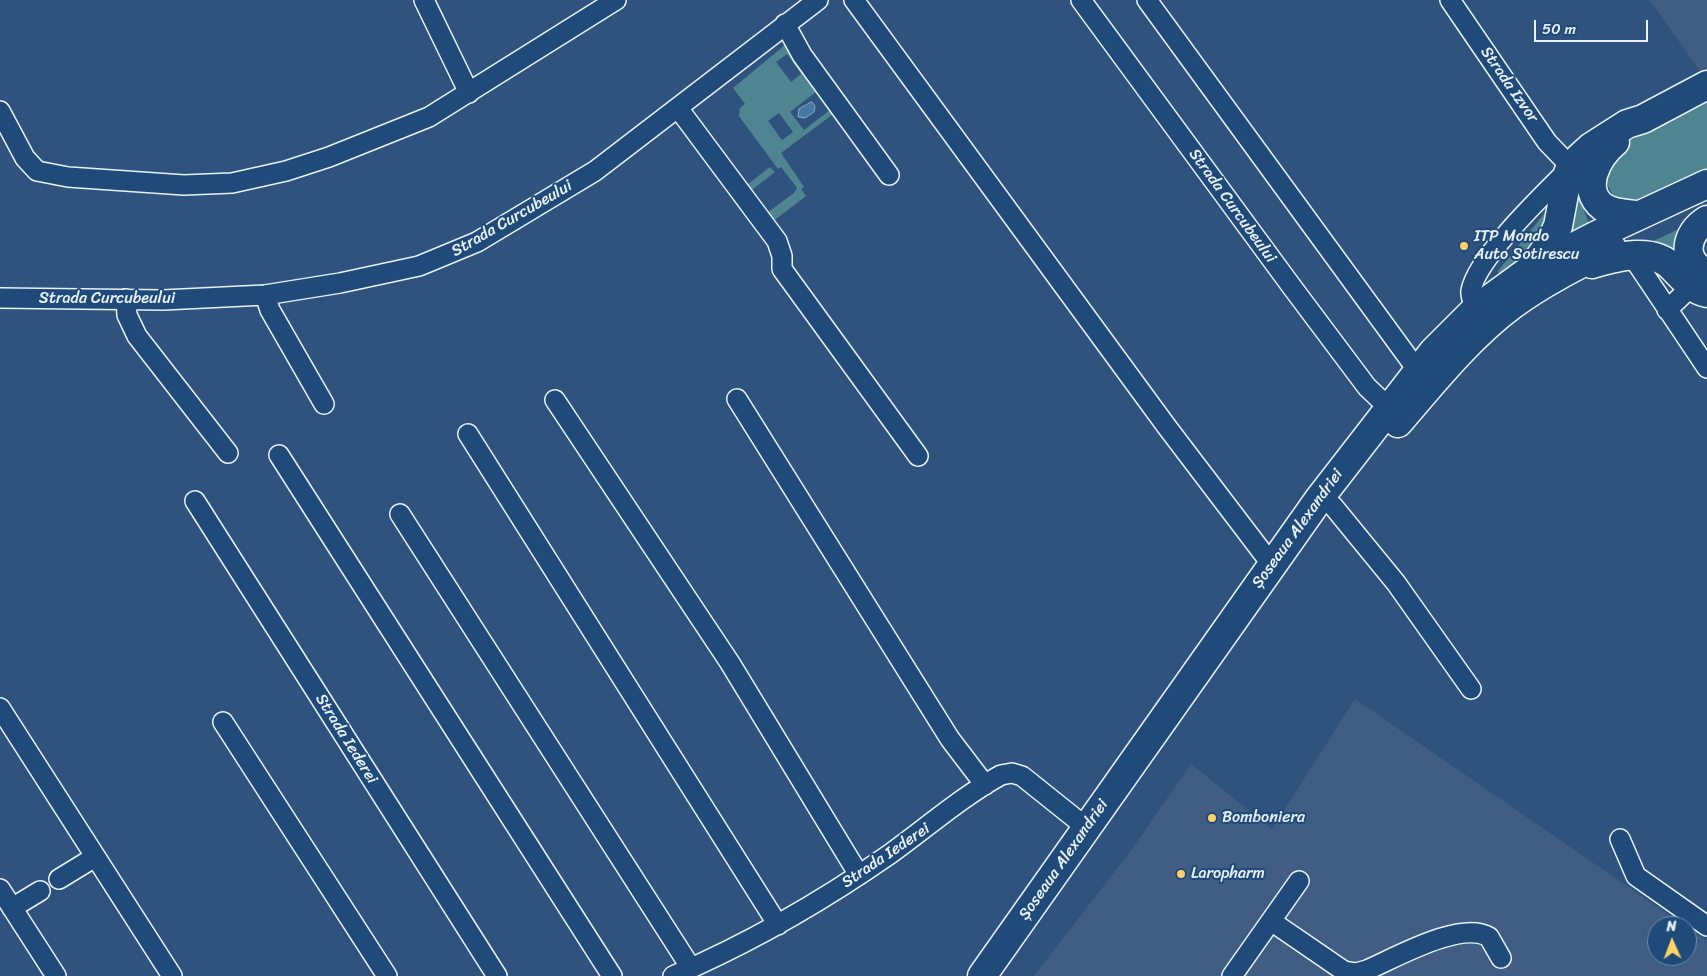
<!DOCTYPE html>
<meta charset="utf-8">
<style>
body{margin:0}
#map{position:relative;width:1707px;height:976px;overflow:hidden;background:#2f537e;font-family:Sriracha,sans-serif}
canvas{display:block}
.north{position:absolute;left:1647px;top:916px;width:50px;height:50px;box-sizing:border-box;background:#1f4a7a;border:1px solid #6f8dac;border-radius:50%;rotate:358deg;font-size:14px;font-weight:700;line-height:20px;text-align:center;color:#e8f1f8}
.north::after{content:'';display:block;margin:auto;width:18px;height:22px;background:#ffd166;clip-path:polygon(50% 0,100% 100%,50% 72%,0 100%)}
.scale{position:absolute;left:1534px;top:20px;width:114px;height:22px;box-sizing:border-box;border:2px solid #e8f1f8;border-top:0;padding-left:6px;font-size:15px;line-height:18px;white-space:nowrap;color:#e8f1f8;-webkit-text-stroke:4px #1f4a7a;paint-order:stroke}
</style>
<div id="map">
<canvas width="1707" height="976"></canvas>
<div class="north">N</div>
<div class="scale">50 m</div>
</div>
<script>
const context = document.querySelector('canvas').getContext('2d');
context.lineJoin = 'round';
function fillPath(path, color) { context.fillStyle = color; context.fill(path, 'evenodd'); }
function stroke(path, color, width, dash) { context.strokeStyle = color; context.lineWidth = width; context.lineCap = dash ? 'butt' : 'round'; context.setLineDash(dash || []); context.stroke(path); }
function label(font, color, halo, rows, align = 'center') {
  context.font = font + ' Sriracha,sans-serif'; context.lineWidth = 4; context.setLineDash([]); context.textBaseline = 'middle'; context.strokeStyle = halo; context.fillStyle = color; for (const [text, x, y, turn = 0] of rows) {
    context.save(); context.translate(x, y); context.rotate((+turn || 0) * Math.PI / 180); context.textAlign = isNaN(turn) ? turn : align; if (halo) context.strokeText(text, 0, 0); context.fillText(text, 0, 0); context.restore();
  }
}
const built = new Path2D(`
 M 1649,0 L 1707,0 L 1707,81 L 1656,9 Z
 M 1355,699 L 1685,926 L 1657,926 L 1657,956 L 1687,956 L 1687,927 L 1707,941 L 1707,976 L 1034,976 L 1132,849 L 1191,764 L 1272,829 Z`);
const green = new Path2D(`
 M 785,45 L 836,112 L 781,153 L 804,187 L 801,189 L 806,196 L 772,222 L 743,188 L 770,167 L 775,172 L 752,190 L 768,212 L 794,193 L 797,188 L 781,167 L 778,169 L 739,116 L 740,108 L 745,104 L 733,88 ZM 787,54 L 801,74 L 791,82 L 776,62 ZM 816,92 L 830,110 L 804,130 L 790,112 ZM 779,113 L 793,132 L 782,140 L 768,121 Z
 M 1707,98 L 1707,170 L 1637,200 L 1630,201 L 1614,197 C 1611,191 1605,183 1606,176 C 1609,141 1679,113 1707,98 Z
 M 1577,171 L 1581,202 L 1589,224 L 1563,236 Z
 M 1551,205 L 1541,248 L 1499,276 L 1498,271 Z
 M 1683,227 L 1677,252 L 1643,246 Z`);
const water = new Path2D(`
 M 812,102 L 815,106 L 814,112 L 805,118 L 798,117 L 799,109 Z`);
const minor = new Path2D(`
 M 424,0 L 469,93
 M 854,0 L 1167,427 L 1272,565
 M 1081,0 L 1292,287 L 1367,387 L 1388,407
 M 1147,0 L 1418,371
 M 1450,0 L 1547,142 L 1571,167 C 1547,191 1476,258 1471,291 C 1470,297 1474,303 1476,309
 M 785,24 L 802,55 L 889,175
 M 678,108 L 777,241 L 782,256 L 782,269 L 918,456
 M 0,111 L 25,158 L 37,171 L 68,177 L 184,185 L 232,183 L 286,171 L 329,157 L 429,117 L 616,0
 M 1638,265 L 1707,368
 M 265,295 L 270,310 L 324,404
 M 0,298 L 163,300 L 265,295 L 340,283 L 419,266 L 477,242 L 595,171 L 818,0
 M 126,299 L 127,315 L 137,336 L 228,453
 M 1667,310 L 1692,286
 M 737,399 L 950,739 L 985,785
 M 555,400 L 730,663 L 859,875
 M 468,434 L 778,925
 M 279,455 L 612,976
 M 195,501 L 497,976
 M 1333,506 L 1396,583 L 1471,689
 M 400,514 L 691,968
 M 0,708 L 172,976
 M 223,722 L 387,976
 M 1620,839 L 1636,876 L 1707,926
 M 59,879 L 95,857
 M 0,889 L 56,976
 M 12,908 L 40,891
 M 1271,921 L 1344,971 L 1356,973 L 1367,970 C 1395,958 1461,920 1489,937 L 1501,958
 M 673,976 C 750,943 821,902 890,854 C 926,828 963,796 1001,775 L 1012,773 L 1022,776 L 1087,828
 M 1232,976 L 1299,881`);
const highway = new Path2D(`
 M 1615,142 C 1598,156 1579,189 1603,207 C 1613,214 1627,214 1638,215
 M 1707,220 C 1685,233 1680,262 1707,273
 M 1535,264 L 1550,243 L 1558,226 L 1568,173 L 1579,158 L 1591,147 L 1627,124 L 1643,119 L 1707,85
 M 1592,264 C 1617,257 1653,246 1673,268 C 1684,279 1691,289 1707,293
 M 1398,423 C 1433,382 1469,337 1512,305 C 1543,282 1578,265 1612,248
 M 982,976 L 1319,499 L 1433,352 L 1476,309 L 1531,269 L 1597,235 L 1707,184`);
const markers = [
 [1464,246,5,"#ffd166"],
 [1212,818,5,"#ffd166"],
 [1181,874,5,"#ffd166"]
];
const streetNames = [
 ["Strada Izvor",1509,85,55],
 ["Strada Curcubeului",1232,206,54],
 ["Strada Curcubeului",512,219,-30],
 ["Strada Curcubeului",107,299],
 ["Șoseaua Alexandriei",1298,529,-54],
 ["Strada Iederei",346,739,58],
 ["Strada Iederei",886,856,-34],
 ["Șoseaua Alexandriei",1064,860,-55]
];
const poiNames = [
 ["ITP Mondo",1474,237],
 ["Auto Sotirescu",1474,255],
 ["Bomboniera",1222,818],
 ["Laropharm",1191,874]
];
fillPath(built, '#425d83');
fillPath(green, '#4f8491');
fillPath(water, '#467aa4');
stroke(water, '#87aac6', 1);
stroke(minor, '#e8f1f8', 22);
stroke(highway, '#e8f1f8', 31);
stroke(minor, '#1f4a7a', 19);
stroke(highway, '#1f4a7a', 28);
for (const [x, y, r, color] of markers) { const dot = new Path2D(); dot.arc(x, y, r, 0, 2 * Math.PI); context.fillStyle = color; context.fill(dot); stroke(dot, '#1f4a7a', 2); }
label('16px', '#e8f1f8', '#1f4a7a', streetNames);
label('16px', '#e8f1f8', '#1f4a7a', poiNames, 'left');
</script>
